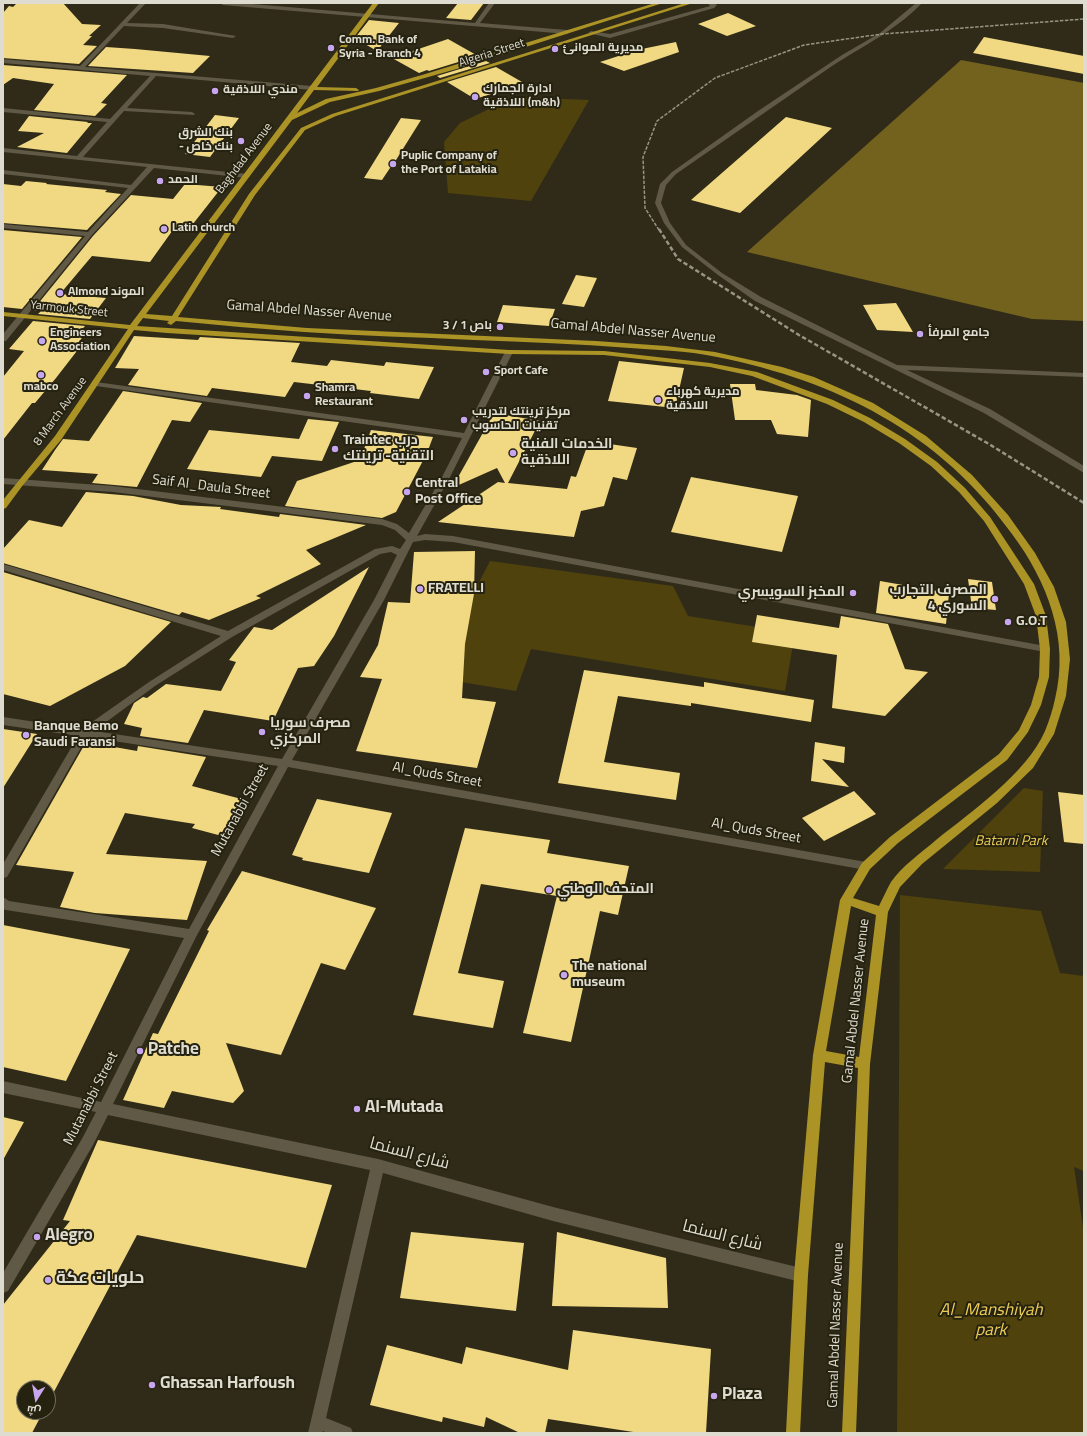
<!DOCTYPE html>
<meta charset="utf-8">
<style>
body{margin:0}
#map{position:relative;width:1087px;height:1436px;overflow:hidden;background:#302b19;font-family:Georgia,Cairo,serif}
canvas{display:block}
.frame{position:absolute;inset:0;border:4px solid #dedbd0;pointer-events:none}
.north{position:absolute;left:16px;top:1380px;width:40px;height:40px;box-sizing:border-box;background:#262210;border:1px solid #706c5d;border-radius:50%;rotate:191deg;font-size:11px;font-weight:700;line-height:16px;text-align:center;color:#dedbd0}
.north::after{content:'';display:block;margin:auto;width:14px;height:18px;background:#c7a6ef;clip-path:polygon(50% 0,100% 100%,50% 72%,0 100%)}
</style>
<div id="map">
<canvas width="1087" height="1436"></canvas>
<div class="frame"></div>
<div class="north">ش</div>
</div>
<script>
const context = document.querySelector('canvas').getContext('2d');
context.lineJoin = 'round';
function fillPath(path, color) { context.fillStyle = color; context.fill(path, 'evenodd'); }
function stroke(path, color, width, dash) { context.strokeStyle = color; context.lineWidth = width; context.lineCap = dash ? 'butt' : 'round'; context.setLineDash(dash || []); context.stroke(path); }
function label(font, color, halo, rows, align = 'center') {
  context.font = font + ' Georgia,Cairo,serif'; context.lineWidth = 4; context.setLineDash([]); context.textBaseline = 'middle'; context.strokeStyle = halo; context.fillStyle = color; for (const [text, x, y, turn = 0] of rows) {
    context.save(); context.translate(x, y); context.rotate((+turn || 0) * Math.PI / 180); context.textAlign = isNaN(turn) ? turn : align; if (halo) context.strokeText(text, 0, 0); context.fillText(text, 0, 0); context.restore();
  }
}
const green = new Path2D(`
 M 514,97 L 589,100 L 531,201 L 448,193 L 444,142 L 460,123 Z
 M 490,561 L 673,586 L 688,616 L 795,633 L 785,691 L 531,649 L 516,691 L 430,677 Z
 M 1024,788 L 1043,791 L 1040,872 L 943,869 Z
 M 900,895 L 1041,911 L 1060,973 L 1084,976 L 1084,1171 L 1074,1167 L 1084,1234 L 1084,1433 L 897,1433 Z`);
const water = new Path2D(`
 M 961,60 L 1084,83 L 1084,321 L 1032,319 L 747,252 Z`);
const building = new Path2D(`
 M 17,3 L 63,3 L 82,24 L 101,25 L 89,36 L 92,36 L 83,45 L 97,46 L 79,64 L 3,58 L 3,13 L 9,6 L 13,7 Z
 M 458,3 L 484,3 L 471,20 L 446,18 Z
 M 728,13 L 756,26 L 727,36 L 698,24 Z
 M 369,20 L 399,23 L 377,51 L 365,44 L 351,43 Z
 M 984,37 L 1084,56 L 1084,74 L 973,53 Z
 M 448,39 L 478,56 L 429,71 L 427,70 L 419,73 L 392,58 Z
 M 676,42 L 679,52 L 624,71 L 600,62 L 637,50 Z
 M 106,47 L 135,49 L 210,56 L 193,73 L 88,66 Z
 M 486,61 L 490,63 L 440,78 L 437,76 Z
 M 3,65 L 127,75 L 101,103 L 107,104 L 95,116 L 34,110 L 54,84 L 13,78 L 3,85 Z
 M 496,67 L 522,82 L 501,89 L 504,90 L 475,99 L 447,82 Z
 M 215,115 L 239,118 L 210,157 L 185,154 Z
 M 29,116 L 88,122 L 87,123 L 92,123 L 67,153 L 17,147 L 44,133 L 18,131 Z
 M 786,117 L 832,128 L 740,213 L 691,200 Z
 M 401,118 L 421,120 L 391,168 L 390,168 L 382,180 L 364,178 Z
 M 26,181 L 47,183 L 46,184 L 107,190 L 105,192 L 121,194 L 87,230 L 3,223 L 3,184 L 21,186 Z
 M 185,184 L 222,187 L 189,229 L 175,227 L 150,262 L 92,256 L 60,294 L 106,298 L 90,319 L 38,314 L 41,311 L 33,310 L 93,236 L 131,195 L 173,199 Z
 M 3,230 L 82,237 L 22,309 L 3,307 Z
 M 576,275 L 597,278 L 584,307 L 562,304 Z
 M 896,303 L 913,332 L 877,330 L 863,305 Z
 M 503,305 L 555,309 L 549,326 L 497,322 Z
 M 33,321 L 85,326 L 78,334 L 84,335 L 76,346 L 80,347 L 56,378 L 35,403 L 32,403 L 3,440 L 3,377 L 24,351 L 9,349 Z
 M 134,336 L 198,340 L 200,337 L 300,343 L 291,362 L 327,366 L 331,360 L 384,366 L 386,362 L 434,367 L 419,399 L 370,393 L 371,391 L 294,382 L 285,397 L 212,388 L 207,396 L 128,385 L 139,369 L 115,368 Z
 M 619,361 L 684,368 L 675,408 L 608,401 Z
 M 730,384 L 755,384 L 756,390 L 797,395 L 811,400 L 808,437 L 777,434 L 771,420 L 735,420 Z
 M 123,391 L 202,403 L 190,422 L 172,420 L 137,487 L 92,483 L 98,474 L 42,470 L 55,450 L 63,439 L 89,441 Z
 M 494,413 L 540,421 L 508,483 L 567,489 L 571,476 L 576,477 L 589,441 L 637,448 L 627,480 L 613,477 L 604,506 L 581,511 L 574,537 L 438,522 L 498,482 L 505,483 L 497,468 L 452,488 Z
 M 308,419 L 339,422 L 322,461 L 272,456 L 261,477 L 187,469 L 209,430 L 299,439 Z
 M 371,430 L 433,437 L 427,453 L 396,512 L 382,518 L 285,506 L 297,481 L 360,460 Z
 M 691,477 L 798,496 L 782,552 L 671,532 Z
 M 86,492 L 133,496 L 181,505 L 221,507 L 220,509 L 279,517 L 280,514 L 366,525 L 306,550 L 321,564 L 256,596 L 261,598 L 209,620 L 182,612 L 179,615 L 3,563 L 3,549 L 29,520 L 62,527 Z
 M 475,551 L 474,594 L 465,644 L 462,698 L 496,702 L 477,768 L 356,751 L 382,679 L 360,677 L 378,645 L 388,602 L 410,603 L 414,552 Z
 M 369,567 L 334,636 L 314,666 L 298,668 L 273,721 L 204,710 L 188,743 L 140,736 L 142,728 L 124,724 L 134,703 L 143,697 L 147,698 L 166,684 L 221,691 L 236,662 L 229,660 L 254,627 L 272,630 Z
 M 3,572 L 171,622 L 125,666 L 50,706 L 3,694 Z
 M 968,579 L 992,582 L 996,610 L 972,608 Z
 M 880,581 L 949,593 L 946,624 L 876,613 Z
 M 757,615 L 839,628 L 841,616 L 888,624 L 905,669 L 928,672 L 885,716 L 832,708 L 837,655 L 752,642 Z
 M 584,670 L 704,687 L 704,682 L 814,700 L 811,722 L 691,703 L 691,706 L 618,696 L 604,762 L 680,773 L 676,800 L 558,783 Z
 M 3,729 L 37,734 L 3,788 Z
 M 86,742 L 137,751 L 138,746 L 206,757 L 192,786 L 249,801 L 228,836 L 222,836 L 192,828 L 195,824 L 125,813 L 106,854 L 207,861 L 187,920 L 95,913 L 60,907 L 74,872 L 16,865 Z
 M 815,742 L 845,747 L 844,763 L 822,759 L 849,787 L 811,781 Z
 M 854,791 L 876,814 L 824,841 L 802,818 Z
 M 1058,792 L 1084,795 L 1084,844 L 1064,842 Z
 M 317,799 L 392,813 L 369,873 L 302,860 L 303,858 L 292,855 Z
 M 465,828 L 550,840 L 547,853 L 629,866 L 618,915 L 600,911 L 571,1042 L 523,1033 L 557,896 L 481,884 L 458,973 L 504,981 L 493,1028 L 413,1015 Z
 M 242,871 L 376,908 L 345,970 L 321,963 L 281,1055 L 226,1043 L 244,1091 L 233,1103 L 172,1091 L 164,1108 L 123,1100 L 153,1033 L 158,1034 L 209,931 L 207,930 Z
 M 3,925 L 130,949 L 66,1081 L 3,1067 Z
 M 3,1117 L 24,1122 L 3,1160 Z
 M 98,1140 L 332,1185 L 306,1268 L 137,1235 L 48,1403 L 48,1388 L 24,1388 L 24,1412 L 43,1412 L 32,1433 L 3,1433 L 3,1305 L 70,1221 L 63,1220 Z
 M 411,1232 L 524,1243 L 516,1311 L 400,1298 Z
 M 557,1232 L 666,1258 L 668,1308 L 552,1306 Z
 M 573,1330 L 711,1349 L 706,1433 L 640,1433 L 548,1419 L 545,1433 L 520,1433 L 486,1417 L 484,1427 L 443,1417 L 442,1422 L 370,1405 L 387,1345 L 462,1364 L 466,1347 L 568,1370 Z`);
const minor = new Path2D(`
 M 140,3 L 146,3 L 127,23 L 163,24 L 236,36 L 233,38 L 163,28 L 124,26 L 85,67 L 312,86 L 315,88 L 312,90 L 156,76 L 127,108 L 192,112 L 195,114 L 194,115 L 124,111 L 83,157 L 247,174 L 250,176 L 247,178 L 154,168 L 92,235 L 6,341 L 3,341 L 3,334 L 85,236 L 3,228 L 3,224 L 88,232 L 128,188 L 3,174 L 3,170 L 131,185 L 147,167 L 3,152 L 3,148 L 77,156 L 107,122 L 3,112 L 3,108 L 110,119 L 150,76 L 3,63 L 3,59 L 80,66 Z
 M 220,3 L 241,3 L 475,23 L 489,3 L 495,3 L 480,23 L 567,30 L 570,32 L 567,34 L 223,5 Z
 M 708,3 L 714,3 L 717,5 L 714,8 L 610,38 L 588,33 L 591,31 L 610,34 L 710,6 Z
 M 916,3 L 922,3 C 896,30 863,46 832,66 C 780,102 728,138 676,174 L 666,185 L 661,203 L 670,223 L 686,245 L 722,273 L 761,297 L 897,365 L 1084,373 L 1084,377 L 907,370 L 990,409 L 1084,466 L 1084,473 L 984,413 L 755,301 L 718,275 L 682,247 L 664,223 L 655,203 L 660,184 L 672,172 L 758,111 L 842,55 L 880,33 Z
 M 506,350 L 512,350 L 513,352 L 450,477 L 417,536 L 425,534 L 453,536 L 1045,646 L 1050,649 L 1045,652 L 453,542 L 425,540 L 413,542 L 384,600 L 292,760 L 866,862 L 870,863 L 872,866 L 870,869 L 866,870 L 288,767 L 196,937 L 113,1104 L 378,1159 L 553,1207 L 801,1268 L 806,1270 L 808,1275 L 806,1280 L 801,1282 L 553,1221 L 383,1173 L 326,1418 L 351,1428 L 353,1433 L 327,1433 L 323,1431 L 322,1433 L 308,1433 L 370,1170 L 108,1115 L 93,1145 L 8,1291 L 3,1293 L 3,1273 L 83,1137 L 96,1112 L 3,1093 L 3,1081 L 101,1102 L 184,938 L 6,910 L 3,909 L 3,897 L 9,901 L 189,929 L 278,766 L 87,737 L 7,877 L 3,878 L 3,864 L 78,736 L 3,725 L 3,717 L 82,729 L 149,682 L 221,636 L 3,570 L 3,564 L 228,631 L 375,549 L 392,546 L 400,549 L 406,540 L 395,530 L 382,525 L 113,492 L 3,484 L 3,478 L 113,486 L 382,519 L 397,524 L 409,533 L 442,477 L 462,438 L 96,386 L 92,384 L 96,382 L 464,433 ZM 391,552 L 397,555 L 374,600 L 282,759 L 94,731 L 155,686 L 232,637 L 380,554 Z`);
const major = new Path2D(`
 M 373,3 L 379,3 L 317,87 L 356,88 L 359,90 L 358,91 L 314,90 L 297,113 L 326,99 L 376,88 L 422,75 L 655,3 L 663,3 L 460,68 L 379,91 L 330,102 L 292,120 L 146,314 L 172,316 L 249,194 L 301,128 L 332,114 L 685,3 L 693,3 L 336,116 L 305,130 L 255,195 L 178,317 L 307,328 L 596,341 L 666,346 L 715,352 L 782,367 L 814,377 L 873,403 L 926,436 L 972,475 L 1008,515 L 1035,553 L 1054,587 L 1066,622 L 1070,659 L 1066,696 L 1054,734 L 1033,768 L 997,803 L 922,864 L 900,887 L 888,912 L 870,1064 L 856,1433 L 842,1433 L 858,1068 L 825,1062 L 808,1275 L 800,1433 L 786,1433 L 794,1275 L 813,1055 L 840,900 L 862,863 L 890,837 L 999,754 L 1019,730 L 1031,705 L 1039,677 L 1040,649 L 1036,616 L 1024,584 L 984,521 L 959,492 L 931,466 L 899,443 L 864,422 L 827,404 L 752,376 L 710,367 L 604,355 L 509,354 L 167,333 L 134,330 L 61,440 L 23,485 L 6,508 L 3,509 L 3,500 L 55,436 L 128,329 L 3,316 L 3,312 L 130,325 ZM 143,318 L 169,321 L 167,323 L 171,325 L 176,321 C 219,325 261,329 304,332 C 361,336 417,337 474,340 C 526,342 578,344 630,348 C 659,350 689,351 717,357 C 837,381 940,433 1012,534 C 1047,581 1070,639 1055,699 C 1053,709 1049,721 1045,731 C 1027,773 971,812 936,840 C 921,853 902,866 891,882 C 887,889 883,898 879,906 L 853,898 L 870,869 L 898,843 L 1007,760 L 1028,732 L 1041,705 L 1049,677 L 1050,649 L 1046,616 L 1034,584 L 990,517 L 965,488 L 937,462 L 905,439 L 870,418 L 833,400 L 757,372 L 710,363 L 604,351 L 509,350 L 137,326 ZM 851,906 L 876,915 L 859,1057 L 826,1051 Z`);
const railFar1 = new Path2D(`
 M 659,230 L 645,208 L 643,157 L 657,121 L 715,78 L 804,45 L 882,34 L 1084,19`);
const rail = new Path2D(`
 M 659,229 L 678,259 L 799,335 L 989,444 L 1084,503`);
const markers = [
 [331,48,4,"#c7a6ef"],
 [555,49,4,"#c7a6ef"],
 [215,91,4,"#c7a6ef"],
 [475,97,4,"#c7a6ef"],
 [241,141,4,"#c7a6ef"],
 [393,164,4,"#c7a6ef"],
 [160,181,4,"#c7a6ef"],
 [164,229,4,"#c7a6ef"],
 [60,293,4,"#c7a6ef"],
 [500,327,4,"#c7a6ef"],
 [920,334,4,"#c7a6ef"],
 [42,341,4,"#c7a6ef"],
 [486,372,4,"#c7a6ef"],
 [41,375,4,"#c7a6ef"],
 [307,396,4,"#c7a6ef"],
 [658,400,4,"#c7a6ef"],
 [464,420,4,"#c7a6ef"],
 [335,449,4,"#c7a6ef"],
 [513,453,4,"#c7a6ef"],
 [407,492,4,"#c7a6ef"],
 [420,589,4,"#c7a6ef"],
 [853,593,4,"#c7a6ef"],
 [995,599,4,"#c7a6ef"],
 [1008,622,4,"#c7a6ef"],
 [262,732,4,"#c7a6ef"],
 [26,735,4,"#c7a6ef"],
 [549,890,4,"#c7a6ef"],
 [564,975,4,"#c7a6ef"],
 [140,1051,4,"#c7a6ef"],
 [357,1109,4,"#c7a6ef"],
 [37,1237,4,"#c7a6ef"],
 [48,1280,4,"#c7a6ef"],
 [152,1385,4,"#c7a6ef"],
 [714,1396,4,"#c7a6ef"]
];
const farPoinames = [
 ["Comm. Bank of",339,41],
 ["Syria - Branch 4",339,55],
 ["مديرية الموانئ",563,49],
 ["ادارة الجمارك",483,90],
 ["اللاذقية (m&h)",483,104],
 ["مندي اللاذقية",223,91],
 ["بنك الشرق",233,134,"right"],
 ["- بنك خاص",233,148,"right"],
 ["Puplic Company of",401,157],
 ["the Port of Latakia",401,171],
 ["الحمد",168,181],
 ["Latin church",172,229],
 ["Almond الموند",68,293],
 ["باص 1 / 3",492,327,"right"],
 ["Engineers",50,334],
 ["Association",50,348],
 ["جامع المرفأ",928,334],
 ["Sport Cafe",494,372],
 ["mabco",41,388,"center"],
 ["Shamra",315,389],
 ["Restaurant",315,403],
 ["مديرية كهرباء",666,393],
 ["اللاذقية",666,407],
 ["مركز ترينتك لتدريب",472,413],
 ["تقنيات الحاسوب",472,427]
];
const farStreetnames = [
 ["Algeria Street",492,54,-18],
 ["Baghdad Avenue",245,159,-53],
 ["Yarmouk Street",69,310,6],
 ["8 March Avenue",61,412,-54]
];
const streetNames = [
 ["Gamal Abdel Nasser Avenue",309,312,4],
 ["Gamal Abdel Nasser Avenue",633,332,5],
 ["Saif Al_Daula Street",211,488,7],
 ["Al_Quds Street",437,776,10],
 ["Mutanabbi Street",241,811,-61],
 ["Al_Quds Street",756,832,10],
 ["Gamal Abdel Nasser Avenue",857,1001,-84],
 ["Mutanabbi Street",92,1099,-63],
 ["Gamal Abdel Nasser Avenue",837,1325,-88]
];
const poiNames = [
 ["Traintec درب",343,441],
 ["التقنية- ترينتك",343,457],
 ["الخدمات الفنية",521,445],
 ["اللاذقية",521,461],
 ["Central",415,484],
 ["Post Office",415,500],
 ["FRATELLI",428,589],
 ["المصرف التجارب",987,591,"right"],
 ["السوري 4",987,607,"right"],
 ["المخبز السويسري",845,593,"right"],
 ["G.O.T",1016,622],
 ["مصرف سوريا",270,724],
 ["المركزي",270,740],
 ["Banque Bemo",34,727],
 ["Saudi Faransi",34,743],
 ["المتحف الوطني",557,890],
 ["The national",572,967],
 ["museum",572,983]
];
const parkNames = [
 ["Batarni Park",1011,842]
];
const nearPoinames = [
 ["Patche",148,1051],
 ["Al-Mutada",365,1109],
 ["Alegro",45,1237],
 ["حلويات عكة",56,1280],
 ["Ghassan Harfoush",160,1385],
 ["Plaza",722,1396]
];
const nearStreetnames = [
 ["شارع السنما",409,1155,15],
 ["شارع السنما",722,1237,14]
];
const nearParknames = [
 ["Al_Manshiyah",991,1312],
 ["park",991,1332]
];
fillPath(green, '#4f420d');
fillPath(water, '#73621e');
fillPath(building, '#f0d982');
fillPath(minor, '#5f5946');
fillPath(major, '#ab9326');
stroke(railFar1, '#979486', 1.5, [3.5, 1.5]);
stroke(rail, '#979486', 2.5, [4.5, 2.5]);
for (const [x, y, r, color] of markers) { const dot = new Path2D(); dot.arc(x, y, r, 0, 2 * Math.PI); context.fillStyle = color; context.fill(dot); stroke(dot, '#262210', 1.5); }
label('bold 12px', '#dedbd0', '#262210', farPoinames, 'left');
label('12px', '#dedbd0', '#262210', farStreetnames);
label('14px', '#dedbd0', '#262210', streetNames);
label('bold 14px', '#dedbd0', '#262210', poiNames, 'left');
label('italic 14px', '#eacb54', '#262210', parkNames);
label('bold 17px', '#dedbd0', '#262210', nearPoinames, 'left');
label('17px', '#dedbd0', '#262210', nearStreetnames);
label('italic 17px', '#eacb54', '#262210', nearParknames);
</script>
